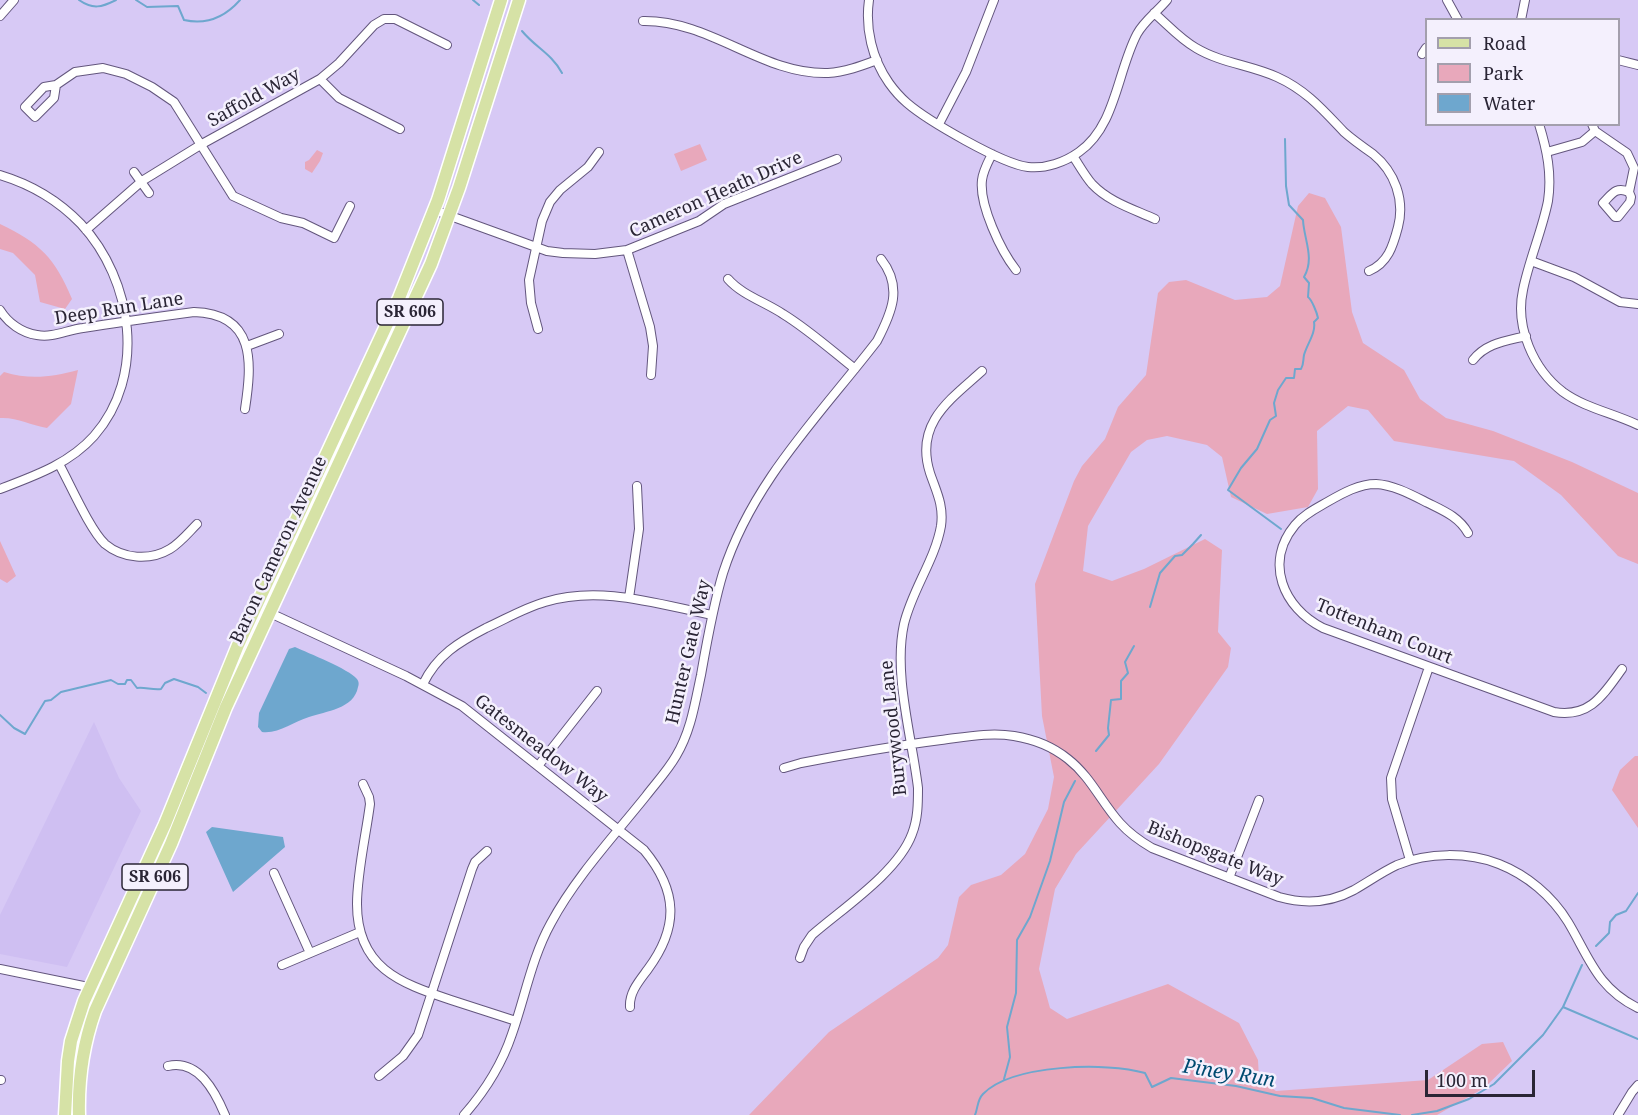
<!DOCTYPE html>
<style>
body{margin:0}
#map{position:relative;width:1638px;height:1115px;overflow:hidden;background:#d7c9f5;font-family:"Noto Serif",serif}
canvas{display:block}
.legend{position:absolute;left:1425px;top:18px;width:195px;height:108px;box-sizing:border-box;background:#f4f0fd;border:2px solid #a39fad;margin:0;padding:8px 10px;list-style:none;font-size:18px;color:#2a2535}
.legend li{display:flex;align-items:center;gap:12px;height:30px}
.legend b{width:30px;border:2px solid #a39fad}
.scale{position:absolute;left:1425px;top:1070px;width:110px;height:27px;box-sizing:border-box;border:3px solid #2a2535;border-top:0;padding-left:8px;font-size:18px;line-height:21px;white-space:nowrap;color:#2a2535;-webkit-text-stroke:4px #f4f0fd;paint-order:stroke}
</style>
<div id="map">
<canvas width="1638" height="1115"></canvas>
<ul class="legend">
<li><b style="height:8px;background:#d6e2a6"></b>Road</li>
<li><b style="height:16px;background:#e8a8bb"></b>Park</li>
<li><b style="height:16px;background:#6ea7ce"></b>Water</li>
</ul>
<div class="scale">100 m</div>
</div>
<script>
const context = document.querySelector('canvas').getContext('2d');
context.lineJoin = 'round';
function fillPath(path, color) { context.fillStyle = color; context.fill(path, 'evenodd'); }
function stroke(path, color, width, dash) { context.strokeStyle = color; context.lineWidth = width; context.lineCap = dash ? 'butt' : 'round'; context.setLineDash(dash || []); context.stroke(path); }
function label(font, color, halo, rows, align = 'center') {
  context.font = font + ' "Noto Serif",serif'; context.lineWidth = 5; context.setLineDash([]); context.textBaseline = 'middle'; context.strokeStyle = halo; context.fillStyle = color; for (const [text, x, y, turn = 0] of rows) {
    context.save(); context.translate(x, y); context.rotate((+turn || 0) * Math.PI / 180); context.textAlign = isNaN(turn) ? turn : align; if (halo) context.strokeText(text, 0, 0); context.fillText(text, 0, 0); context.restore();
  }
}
const built = new Path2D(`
 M 94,722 L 119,778 L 141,811 L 67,967 L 0,954 L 0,915 Z`);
const green = new Path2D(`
 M 700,144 L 707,160 L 681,171 L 674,154 Z
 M 317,150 L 323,153 L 320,161 L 312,173 L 305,169 L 305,162 L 309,160 Z
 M 1309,193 L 1325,198 L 1341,227 L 1352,312 L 1363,343 L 1404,370 L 1420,399 L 1446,418 L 1493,431 L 1572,462 L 1638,493 L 1638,564 L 1618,556 L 1561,495 L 1514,461 L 1394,441 L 1368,410 L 1348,406 L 1317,431 L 1318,489 L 1308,507 L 1267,514 L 1231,497 L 1222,457 L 1207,445 L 1167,436 L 1147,440 L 1131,452 L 1088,526 L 1083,571 L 1112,581 L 1144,569 L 1205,539 L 1222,550 L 1218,632 L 1231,648 L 1228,667 L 1159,764 L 1076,854 L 1055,889 L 1039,969 L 1050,1008 L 1067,1019 L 1168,984 L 1239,1023 L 1258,1060 L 1259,1079 L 1276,1091 L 1428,1080 L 1482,1044 L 1503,1042 L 1512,1061 L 1484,1088 L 1437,1115 L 749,1115 L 829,1032 L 938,958 L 948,945 L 959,897 L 971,885 L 1001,875 L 1025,854 L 1048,809 L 1054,777 L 1042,716 L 1035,584 L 1074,481 L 1082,466 L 1105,439 L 1118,407 L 1146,375 L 1158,293 L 1169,282 L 1186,280 L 1235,300 L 1267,297 L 1280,286 L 1298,206 Z
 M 0,224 C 40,243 55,258 72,299 L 65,309 L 40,302 L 35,275 L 13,253 L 0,249 Z
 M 78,370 L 71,404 L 47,428 C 30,425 17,417 0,418 L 0,376 L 4,372 C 30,380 52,377 78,370 Z
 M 0,541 L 16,576 L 7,583 L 0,579 Z
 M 1635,756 L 1638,756 L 1638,828 L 1612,790 L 1620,770 Z`);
const water = new Path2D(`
 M 295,647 C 308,653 349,669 357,679 C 359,682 359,684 358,687 C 354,709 326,711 309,717 C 293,722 279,734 262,732 L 258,727 L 259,713 L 289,649 Z
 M 212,827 L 283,837 L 285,847 L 233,892 L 206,832 Z`);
const stream = new Path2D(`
 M 79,0 C 93,10 102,7 116,0
 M 136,0 L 147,7 L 178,6 L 184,20 C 206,25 225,17 240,0
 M 473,0 L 479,5
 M 522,31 C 535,47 552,54 562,73
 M 1281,529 L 1228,490 L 1241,468 L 1257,449 L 1270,420 L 1276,416 L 1274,403 L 1278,390 L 1286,378 L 1294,378 L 1295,369 L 1301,369 C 1304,364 1303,360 1304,355 C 1307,344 1316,333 1314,322 L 1318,318 C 1317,313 1312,300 1308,297 L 1309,283 L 1304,277 C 1315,258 1304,240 1303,220 L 1289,205 L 1286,186 L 1285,139
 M 1150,607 L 1160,573 L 1175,556 L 1182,555 L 1193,544 L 1201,535
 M 0,715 L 14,728 L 25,734 L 45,701 L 51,700 L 61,692 L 111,680 L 118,684 L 125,684 L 127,680 L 131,680 L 137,688 C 145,687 152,690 161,689 L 165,683 L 174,679 L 198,687 L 206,693
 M 1096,751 L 1109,735 L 1108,728 L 1111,700 L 1121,699 L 1121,681 L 1128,673 L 1125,662 L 1134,646
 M 1596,946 L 1609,933 L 1610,922 L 1616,915 L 1626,911 L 1638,893
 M 1563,1007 L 1638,1039
 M 1004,1079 L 1010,1057 L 1007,1027 L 1016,993 L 1017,940 L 1030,917 L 1050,861 L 1064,802 L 1075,781
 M 975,1115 C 978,1108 977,1100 983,1094 C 1012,1064 1107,1062 1145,1073 L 1152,1087 L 1171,1078 L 1236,1086 L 1280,1096 L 1312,1098 L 1344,1108 L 1400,1115
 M 1412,1115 L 1437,1111 L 1469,1099 L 1494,1084 L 1543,1035 L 1563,1007 L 1582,965`);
const street = new Path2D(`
 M 869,0 C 865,28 872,59 889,83 C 894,90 900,97 907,103 C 928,121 1002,164 1028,167 C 1046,169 1065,162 1079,152 C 1116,126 1117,72 1137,34 C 1144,21 1157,12 1167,0
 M 1447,0 L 1458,20
 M 1154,13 C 1168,25 1180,39 1196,48 C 1221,63 1251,65 1277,77 C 1306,90 1323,110 1344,132 C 1353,140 1363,147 1373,154 C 1395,172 1405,200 1398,227 C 1393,246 1388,263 1369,271
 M 0,16 L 14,0
 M 1521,20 L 1525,0
 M 643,21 C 711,20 762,75 828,73 C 845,72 861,66 877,60
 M 1422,54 L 1426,48
 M 1618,60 L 1638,65
 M 320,79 L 339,98 L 400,129
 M 56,85 L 44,87 L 25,107 L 35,117 L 54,98 L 56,85 L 75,72 L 103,68 L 126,74 L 152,87 L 174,102 L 233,196 L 281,218 L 303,223 L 334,238 L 350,206
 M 939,124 L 966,72 L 994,0
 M 1539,124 C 1547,150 1552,174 1548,201 C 1542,231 1529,260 1523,290 C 1515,327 1533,369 1563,392 C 1585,408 1613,413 1638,425
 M 1595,131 L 1627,153 L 1634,168 L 1629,192 L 1631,197 L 1630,202 L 1618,217 L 1615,217 L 1603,203 C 1612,194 1616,186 1629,192
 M 1547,152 L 1582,142 L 1595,131 L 1592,124
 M 992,154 C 988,162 983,171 982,180 C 979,205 1001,251 1016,270
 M 1073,156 C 1079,165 1085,176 1092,184 C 1109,202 1133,209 1155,219
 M 134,172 L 149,193
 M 0,175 C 30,184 59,201 81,224 C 133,280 147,376 94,436 C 69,464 34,476 0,489
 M 434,210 L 547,251 L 563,253 L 595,254 L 627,250 L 699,221 L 724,204 L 837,159
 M 86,230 L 142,181 L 202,144 L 320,79 L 339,63 L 374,25 L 384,19 L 395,19 L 447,45
 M 627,250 L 650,327 L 653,346 L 651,375
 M 1531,261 L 1574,277 L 1620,302 L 1638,304
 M 728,279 C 742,295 765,302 783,314 C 809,330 831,350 855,369
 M 0,310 C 8,323 22,333 37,335 C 53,338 67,330 83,328 C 120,322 157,317 194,312 C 256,314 252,363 245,409
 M 538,329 L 531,303 L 529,280 L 542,221 L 550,202 L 560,190 L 588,167 L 599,152
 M 247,346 L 279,334
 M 1473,360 C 1486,343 1506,341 1526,336
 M 59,464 C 70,484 90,530 105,544 C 123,559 150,561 170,549 C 180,543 188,533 197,524
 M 1468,533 C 1459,517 1444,511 1428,503 C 1412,495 1394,485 1376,484 C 1359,484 1343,493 1329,501 C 1317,508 1304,514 1295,525 C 1264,562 1283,608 1323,628 L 1554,712 C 1590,718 1603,695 1622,669
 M 629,598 L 639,529 L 637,486
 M 255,606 L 406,676 L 462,706 L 644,850 C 678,891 679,927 648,969 C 640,980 629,992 630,1007
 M 423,684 C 437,655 459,642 486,628 C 506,619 524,608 545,602 C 600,585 657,604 712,615
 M 538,766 L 597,691
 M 784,768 L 801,763 C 848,754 894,746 941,740 C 965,737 990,732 1014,736 C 1033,739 1053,747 1068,759 C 1091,777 1101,802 1120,823 C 1129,833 1140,841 1152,848 L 1279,897 C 1304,904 1330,903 1354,890 C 1368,882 1382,872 1397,865 C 1428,852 1468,852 1499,864 C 1527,875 1552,896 1568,922 C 1589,957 1597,988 1638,1008
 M 363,784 L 369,797 L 370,804 C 366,835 357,873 357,904 C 357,967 399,983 451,1000 C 473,1007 494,1014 516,1021
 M 1410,860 L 1392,799 L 1391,778 L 1429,667
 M 274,873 L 310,953
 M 1229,878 L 1259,800
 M 800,958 L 804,947 L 812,935 C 843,908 898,872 912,834 C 918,819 918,803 918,788 C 912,737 893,674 904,624 C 912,590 935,560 941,526 C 944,505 936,491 930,473 C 914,423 951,399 982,371
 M 282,965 L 360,932
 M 0,969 L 103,990
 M 168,1066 C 198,1059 215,1091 225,1115
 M 379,1076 L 403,1056 L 418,1035 L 472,869 L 475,862 L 487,851
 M 0,1080 L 1,1080
 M 464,1115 C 485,1091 502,1064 512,1034 C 525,997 532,957 551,923 C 575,878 614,836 646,796 C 656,783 668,770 676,756 C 691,731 695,703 701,675 C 707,641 713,606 723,573 C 752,482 820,415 877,341 C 892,312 903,287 881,259
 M 1618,1115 L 1632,1092 L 1638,1085`);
const primary = new Path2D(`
 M 65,1115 L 68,1061 L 71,1041 L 84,1001 L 165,824 L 238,645 L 399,298 L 438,200 L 501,0
 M 79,1115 C 78,1079 83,1045 95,1011 L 171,844 L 226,707 L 431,264 L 459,188 L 519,0`);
const shields = [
 [410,312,66],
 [155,877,66]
];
const shieldNames = [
 ["SR 606",410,312],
 ["SR 606",155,877]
];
const streetNames = [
 ["Saffold Way",254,98,-29],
 ["Cameron Heath Drive",716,195,-24],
 ["Deep Run Lane",119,309,-9],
 ["Baron Cameron Avenue",279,550,-65],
 ["Tottenham Court",1384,632,22],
 ["Hunter Gate Way",689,652,-77],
 ["Burywood Lane",894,728,-96],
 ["Gatesmeadow Way",541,749,38],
 ["Bishopsgate Way",1215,854,22]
];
const waterNames = [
 ["Piney Run",1229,1074,9]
];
fillPath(built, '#cfbff2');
fillPath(green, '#e8a8bb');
fillPath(water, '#6ea7ce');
stroke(stream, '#6ea7ce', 2);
stroke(street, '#63567d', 10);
stroke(primary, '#fff', 15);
stroke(street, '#fff', 8);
stroke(primary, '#d6e2a6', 12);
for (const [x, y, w] of shields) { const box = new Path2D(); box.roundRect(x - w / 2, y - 13, w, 26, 4.5); context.fillStyle = '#f4f0fd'; context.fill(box); stroke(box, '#2a2535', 1.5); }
label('bold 16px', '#2a2535', null, shieldNames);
label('18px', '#2a2535', '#f4f0fd', streetNames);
label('italic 20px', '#004b71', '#f4f0fd', waterNames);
</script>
